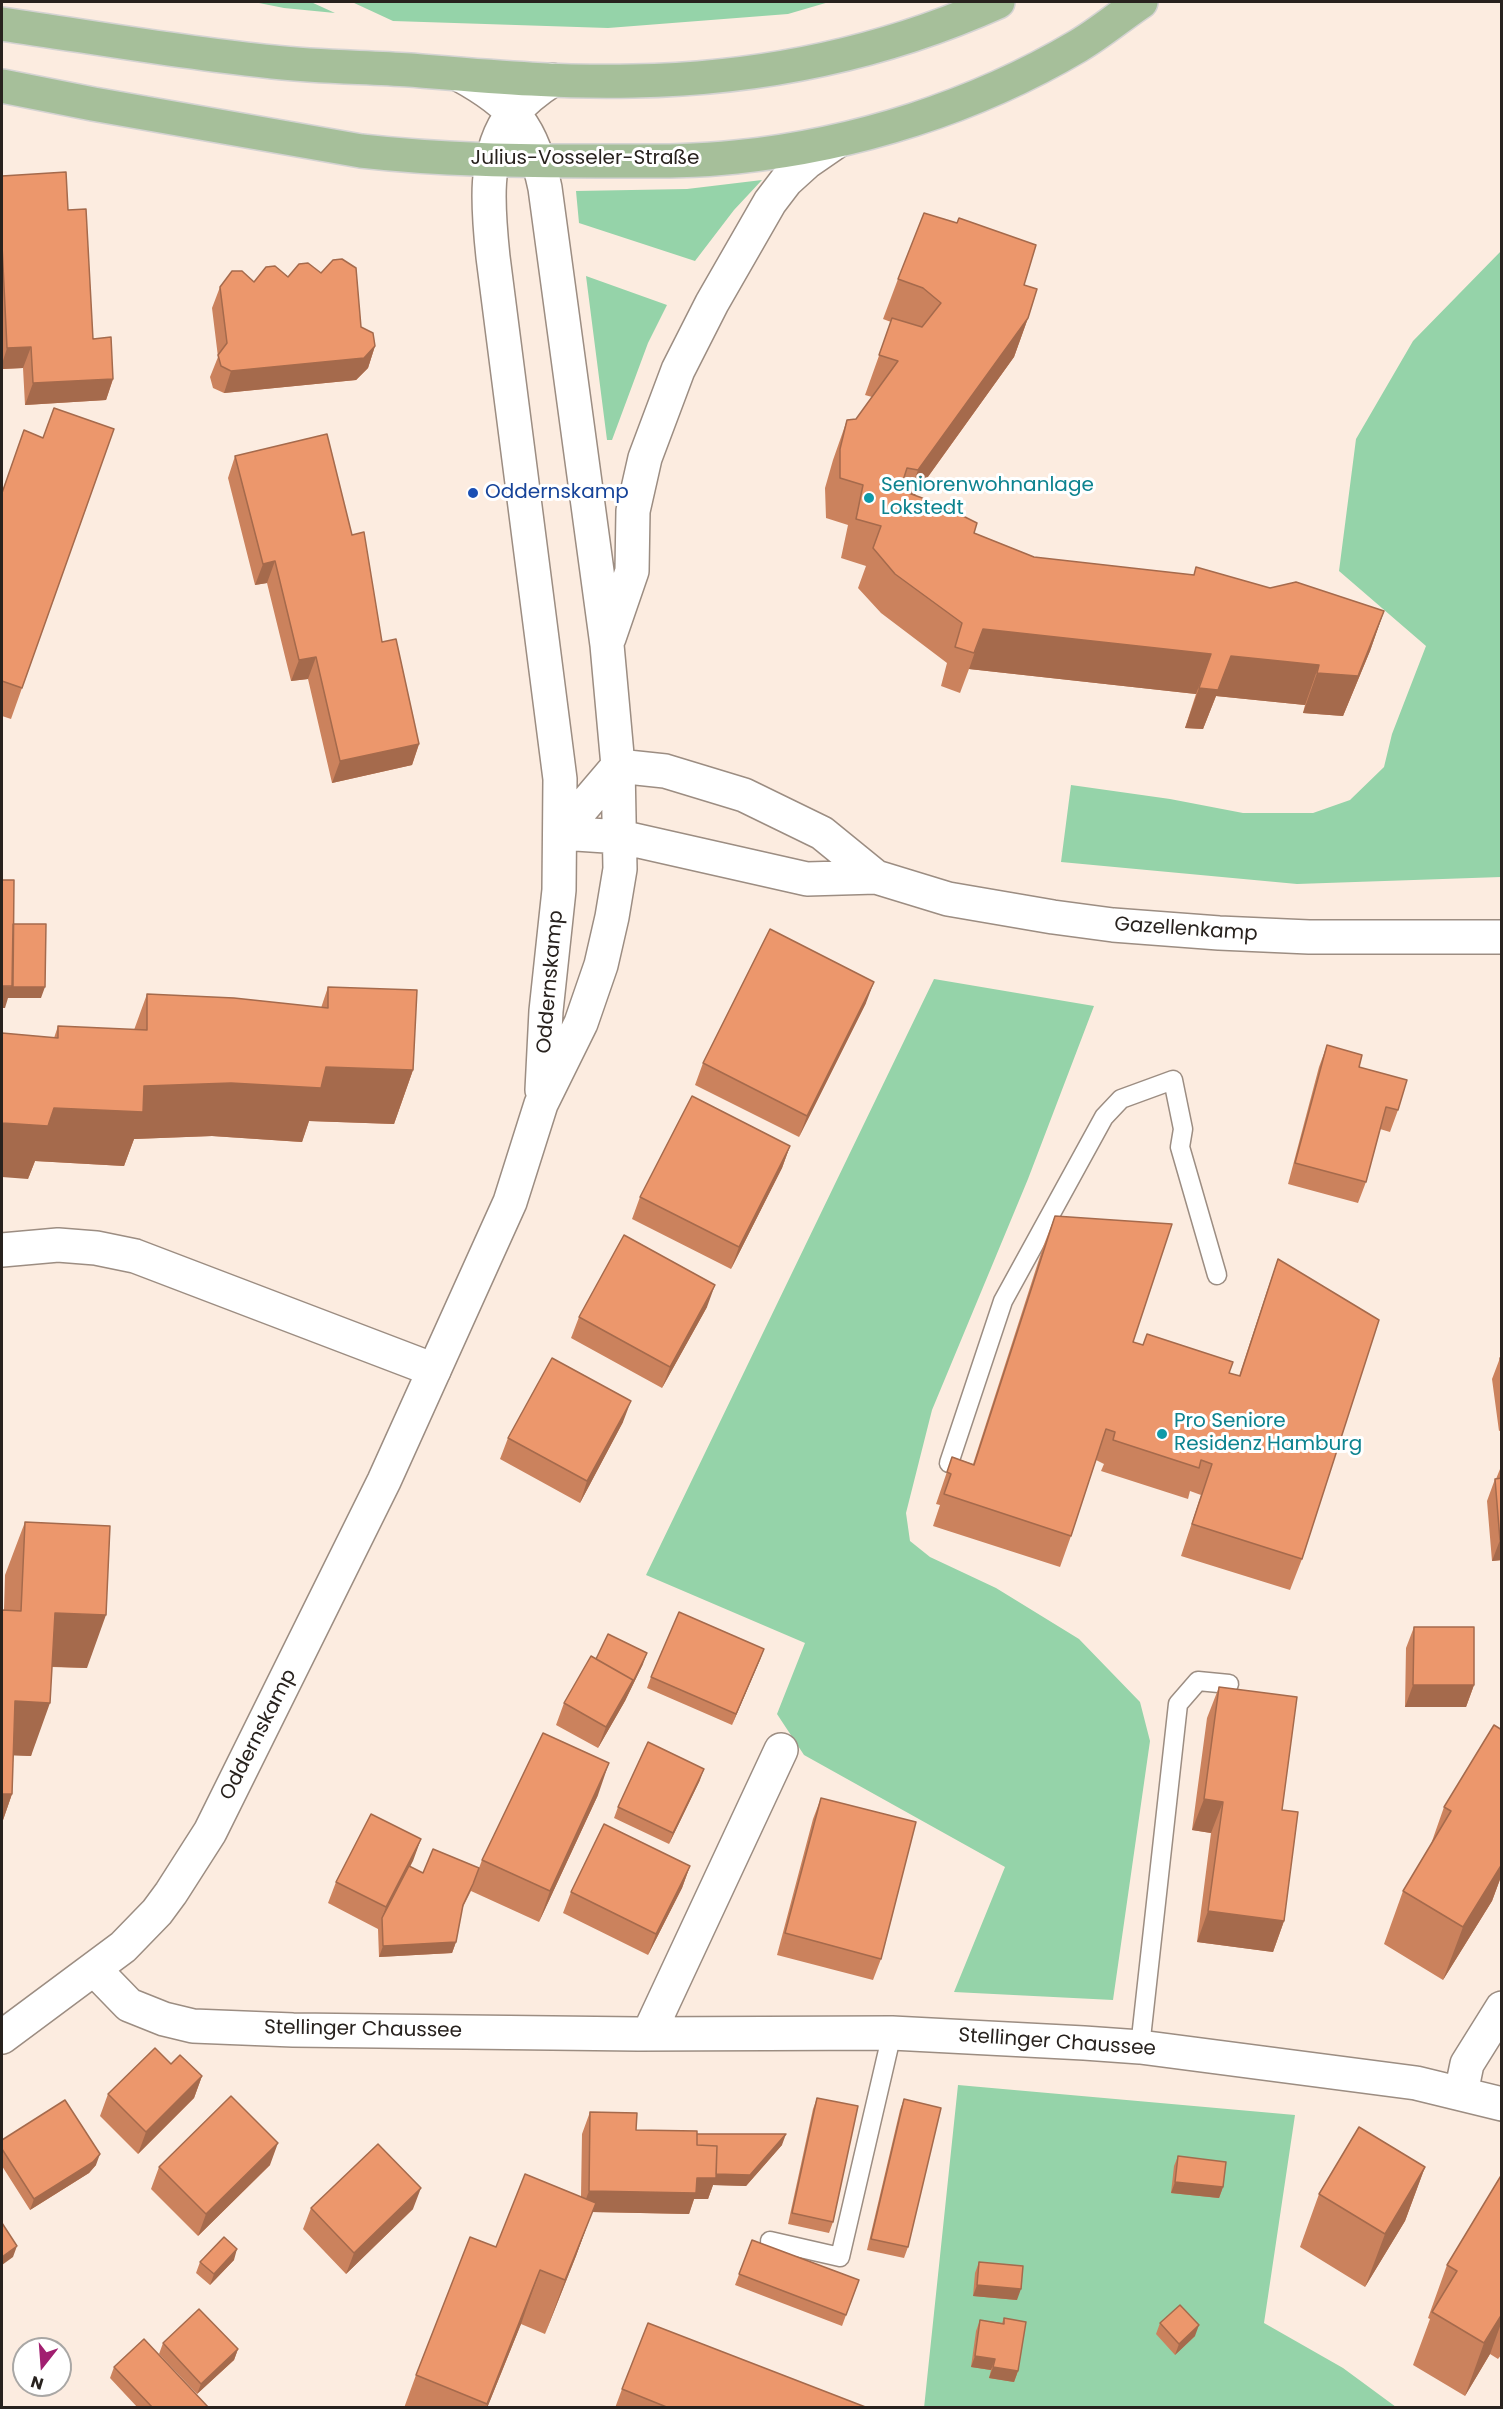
<!DOCTYPE html>
<meta charset="utf-8">
<style>
body{margin:0}
#map{position:relative;width:1503px;height:2409px;overflow:hidden;background:#fcece0;font-family:Poppins,sans-serif}
canvas{display:block}
.frame{position:absolute;inset:0;border:3px solid #28221e;pointer-events:none}
.north{position:absolute;left:12px;top:2337px;width:60px;height:60px;box-sizing:border-box;background:#fff;border:2px solid #a9a7a5;border-radius:50%;rotate:197deg;font-size:16px;font-weight:700;line-height:24px;text-align:center;color:#28221e}
.north::after{content:'';display:block;margin:auto;width:21px;height:27px;background:#a11f70;clip-path:polygon(50% 0,100% 100%,50% 72%,0 100%)}
</style>
<div id="map">
<canvas width="1503" height="2409"></canvas>
<div class="frame"></div>
<div class="north">N</div>
</div>
<script>
const context = document.querySelector('canvas').getContext('2d');
context.lineJoin = 'round';
function fillPath(path, color) { context.fillStyle = color; context.fill(path, 'evenodd'); }
function stroke(path, color, width, dash) { context.strokeStyle = color; context.lineWidth = width; context.lineCap = dash ? 'butt' : 'round'; context.setLineDash(dash || []); context.stroke(path); }
function label(font, color, halo, rows, align = 'center') {
  context.font = font + ' Poppins,sans-serif'; context.lineWidth = 6; context.setLineDash([]); context.textBaseline = 'middle'; context.strokeStyle = halo; context.fillStyle = color; for (const [text, x, y, turn = 0] of rows) {
    context.save(); context.translate(x, y); context.rotate((+turn || 0) * Math.PI / 180); context.textAlign = isNaN(turn) ? turn : align; if (halo) context.strokeText(text, 0, 0); context.fillText(text, 0, 0); context.restore();
  }
}
const green = new Path2D(`
 M 254,2 L 311,2 L 335,13 L 284,8 Z
 M 352,2 L 829,2 L 788,14 L 608,28 L 393,21 Z
 M 762,180 L 734,210 L 695,261 L 579,223 L 576,191 L 687,189 Z
 M 1501,251 L 1501,877 L 1297,884 L 1061,862 L 1071,785 L 1170,799 L 1243,813 L 1313,813 L 1350,800 L 1384,767 L 1392,734 L 1426,646 L 1339,571 L 1356,439 L 1413,341 Z
 M 586,276 L 667,305 L 648,343 L 612,440 L 607,440 Z
 M 934,979 L 1094,1006 L 1028,1179 L 932,1410 L 906,1513 L 910,1541 L 930,1557 L 996,1588 L 1079,1639 L 1140,1702 L 1150,1741 L 1113,2000 L 954,1992 L 1005,1867 L 804,1755 L 777,1714 L 805,1643 L 646,1575 Z
 M 958,2085 L 1295,2115 L 1264,2323 L 1343,2368 L 1396,2407 L 924,2408 Z`);
const lane = new Path2D(`
 M 949,1463 L 1003,1301 L 1104,1117 L 1121,1099 L 1173,1080 L 1183,1129 L 1180,1147 L 1217,1275
 M 1140,2047 L 1178,1704 L 1198,1681 L 1229,1684
 M 770,2241 L 840,2257 L 892,2033`);
const street = new Path2D(`
 M 2,1250 L 58,1245 L 96,1248 L 135,1256 L 434,1370
 M 95,1970 L 129,2005 L 164,2019 L 193,2026 L 293,2030 L 638,2034 L 892,2033 L 1084,2043 L 1140,2047 L 1416,2083 L 1502,2104
 M 649,2033 L 781,1750
 M 1461,2093 L 1467,2064 L 1502,2008`);
const secondary = new Path2D(`
 M 609,638 L 632,571 L 633,511 L 645,458 L 678,370 L 712,303 L 770,202 L 786,181 L 807,162 L 836,142
 M 618,766 L 665,771 L 744,795 L 822,833 L 876,877
 M 561,833 L 621,837 L 807,879 L 876,877 L 948,899 L 1053,917 L 1113,925 L 1219,933 L 1309,937 L 1502,937
 M 561,833 L 618,766
 M 542,1090 L 546,1011 L 559,890 L 560,779 L 493,257 C 488,210 482,152 513,113 C 524,100 538,89 552,80
 M 2,2037 L 123,1947 L 157,1912 L 171,1893 L 210,1832 L 384,1481 L 510,1202 L 541,1104 L 581,1023 L 601,965 L 612,917 L 620,869 L 618,766 L 607,645 L 545,188 C 532,127 515,105 460,75`);
const primary = new Path2D(`
 M 2,24 C 92,37 182,53 273,62 C 319,67 365,67 410,70 C 484,76 559,83 633,81 C 759,79 884,53 998,2
 M 2,86 L 93,104 L 361,151 C 441,160 520,161 601,161 C 646,161 691,162 736,157 C 855,145 975,107 1078,46 C 1100,33 1120,16 1141,2`);
const wall = new Path2D(`
 M 2,176 L 68,210 L 93,339 L 113,379 L 106,400 L 25,405 L 23,368 L 2,369 Z
 M 288,277 L 361,327 L 375,346 L 368,368 L 356,380 L 224,393 L 213,388 L 210,377 L 218,357 L 212,308 L 220,287 Z
 M 898,279 L 1024,285 L 1028,318 L 1014,357 L 915,495 L 974,533 L 1034,557 L 1270,588 L 1384,611 L 1370,651 L 1343,716 L 1303,713 L 1305,705 L 1216,696 L 1203,729 L 1185,728 L 1196,694 L 969,669 L 960,693 L 941,686 L 947,663 L 881,613 L 858,588 L 866,566 L 841,558 L 848,525 L 826,518 L 825,488 L 833,460 L 847,420 L 856,419 L 872,397 L 865,395 L 891,322 L 883,319 Z
 M 114,429 L 11,719 L 2,716 L 2,492 L 43,438 Z
 M 235,456 L 352,535 L 382,642 L 419,744 L 412,765 L 332,783 L 308,679 L 291,681 L 267,583 L 255,585 L 228,478 Z
 M 328,987 L 413,1070 L 394,1124 L 309,1121 L 302,1142 L 212,1136 L 134,1139 L 124,1166 L 35,1161 L 28,1179 L 54,1038 L 58,1026 L 134,1030 L 147,994 L 321,1008 Z
 M 866,1003 L 799,1137 L 695,1085 L 703,1063 Z
 M 1327,1045 L 1359,1067 L 1398,1110 L 1390,1132 L 1380,1129 L 1366,1182 L 1358,1203 L 1288,1184 L 1319,1067 Z
 M 790,1146 L 782,1168 L 731,1269 L 632,1219 L 640,1197 Z
 M 1055,1216 L 1133,1342 L 1239,1376 L 1267,1291 L 1278,1259 L 1302,1559 L 1290,1590 L 1181,1556 L 1201,1495 L 1190,1491 L 1188,1499 L 1101,1471 L 1104,1464 L 1096,1460 L 1071,1536 L 1060,1567 L 933,1526 L 940,1505 L 936,1504 L 952,1457 L 973,1464 L 1043,1247 Z
 M 707,1307 L 662,1388 L 571,1338 L 579,1317 Z
 M 1500,1358 L 1502,1358 L 1502,1430 L 1499,1431 L 1492,1379 Z
 M 623,1422 L 580,1503 L 500,1459 L 508,1438 Z
 M 1502,1464 L 1502,1560 L 1492,1561 L 1487,1501 L 1495,1479 L 1496,1479 Z
 M 25,1522 L 87,1668 L 52,1667 L 31,1756 L 13,1755 L 12,1794 L 2,1823 L 2,1610 L 4,1610 L 5,1575 Z
 M 1414,1627 L 1474,1685 L 1466,1707 L 1405,1707 L 1406,1648 Z
 M 764,1649 L 732,1725 L 647,1688 L 651,1677 Z
 M 643,1664 L 625,1701 L 598,1748 L 556,1725 L 564,1703 Z
 M 1219,1687 L 1282,1810 L 1284,1921 L 1273,1952 L 1197,1942 L 1211,1833 L 1192,1830 L 1207,1718 Z
 M 1502,1730 L 1502,1874 L 1492,1901 L 1443,1980 L 1384,1944 L 1403,1891 L 1430,1847 L 1444,1807 Z
 M 700,1780 L 669,1844 L 614,1818 L 618,1807 Z
 M 598,1795 L 539,1922 L 471,1891 L 462,1909 L 456,1942 L 452,1953 L 379,1957 L 378,1929 L 328,1903 L 336,1882 L 421,1839 L 410,1866 L 423,1873 L 479,1868 L 482,1860 Z
 M 821,1798 L 881,1959 L 873,1980 L 777,1955 L 813,1819 Z
 M 690,1866 L 682,1888 L 648,1955 L 563,1913 L 571,1892 Z
 M 202,2076 L 194,2098 L 138,2154 L 100,2116 L 108,2094 Z
 M 817,2098 L 833,2222 L 829,2233 L 788,2224 L 813,2109 Z
 M 904,2099 L 908,2247 L 904,2258 L 867,2250 L 900,2110 Z
 M 590,2112 L 636,2130 L 697,2134 L 782,2145 L 746,2186 L 713,2185 L 708,2199 L 694,2199 L 689,2214 L 592,2212 L 576,2256 L 545,2334 L 521,2324 L 487,2408 L 404,2408 L 416,2375 L 496,2247 L 581,2197 L 582,2134 Z
 M 2,2140 L 96,2165 L 89,2173 L 30,2210 L 2,2166 Z
 M 1178,2156 L 1223,2187 L 1219,2198 L 1171,2193 L 1174,2166 Z
 M 270,2165 L 198,2236 L 151,2189 L 159,2167 Z
 M 1425,2167 L 1405,2221 L 1365,2287 L 1300,2247 L 1319,2194 Z
 M 1502,2174 L 1502,2354 L 1498,2359 L 1490,2354 L 1465,2396 L 1413,2365 L 1430,2319 L 1428,2318 L 1447,2265 Z
 M 311,2208 L 413,2209 L 346,2274 L 303,2229 Z
 M 752,2240 L 859,2280 L 842,2326 L 735,2285 Z
 M 234,2260 L 210,2285 L 196,2273 L 200,2262 Z
 M 979,2262 L 1017,2300 L 973,2296 L 975,2273 Z
 M 1004,2318 L 1018,2371 L 1014,2382 L 989,2378 L 991,2370 L 971,2367 L 976,2331 L 980,2320 L 1002,2323 Z
 M 1160,2323 L 1195,2336 L 1175,2355 L 1156,2334 Z
 M 163,2343 L 238,2349 L 234,2360 L 197,2394 L 159,2354 Z
 M 114,2367 L 209,2408 L 138,2408 L 110,2378 Z
 M 622,2389 L 868,2408 L 615,2408 Z`);
const shadedWall = new Path2D(`
 M 1028,318 L 1014,357 L 904,510 L 918,470 Z
 M 375,346 L 368,368 L 356,380 L 224,393 L 231,371 Z
 M 31,347 L 23,368 L 2,369 L 2,364 L 7,348 Z
 M 113,379 L 106,400 L 25,405 L 33,383 Z
 M 275,561 L 267,583 L 255,585 L 263,564 Z
 M 1384,611 L 1370,651 L 1343,716 L 1303,713 L 1317,673 Z
 M 983,629 L 1211,654 L 1196,694 L 969,669 Z
 M 1231,656 L 1319,665 L 1305,705 L 1216,696 L 1203,729 L 1185,728 L 1199,688 Z
 M 316,657 L 308,679 L 291,681 L 299,660 Z
 M 419,744 L 412,765 L 332,783 L 340,761 Z
 M 874,982 L 866,1003 L 799,1137 L 807,1116 Z
 M 2,986 L 45,987 L 41,998 L 8,998 L 5,1008 L 2,1008 Z
 M 326,1067 L 413,1070 L 394,1124 L 309,1121 L 302,1142 L 212,1136 L 134,1139 L 124,1166 L 35,1161 L 28,1179 L 2,1177 L 2,1123 L 54,1108 L 144,1086 Z
 M 790,1146 L 782,1168 L 731,1269 L 739,1247 Z
 M 715,1285 L 707,1307 L 662,1388 L 670,1367 Z
 M 631,1401 L 623,1422 L 580,1503 L 587,1481 Z
 M 1502,1539 L 1502,1560 L 1492,1561 L 1500,1540 Z
 M 55,1613 L 106,1615 L 87,1668 L 35,1666 Z
 M 764,1649 L 760,1660 L 732,1725 L 736,1714 Z
 M 647,1653 L 643,1664 L 625,1701 L 598,1748 L 606,1727 Z
 M 1413,1685 L 1474,1685 L 1466,1707 L 1405,1707 Z
 M 15,1701 L 50,1703 L 31,1756 L 2,1755 Z
 M 609,1763 L 598,1795 L 539,1922 L 550,1891 Z
 M 704,1769 L 700,1780 L 669,1844 L 673,1833 Z
 M 2,1794 L 12,1794 L 2,1823 Z
 M 1204,1799 L 1223,1802 L 1211,1833 L 1192,1830 Z
 M 421,1839 L 413,1861 L 382,1921 L 382,1918 L 386,1907 Z
 M 1502,1850 L 1502,1874 L 1492,1901 L 1443,1980 L 1463,1927 Z
 M 690,1866 L 682,1888 L 648,1955 L 656,1934 Z
 M 1208,1911 L 1284,1921 L 1273,1952 L 1197,1942 Z
 M 456,1942 L 452,1953 L 379,1957 L 383,1946 Z
 M 202,2076 L 194,2098 L 138,2154 L 146,2132 Z
 M 786,2134 L 782,2145 L 746,2186 L 713,2185 L 708,2199 L 694,2199 L 689,2214 L 592,2212 L 576,2256 L 545,2334 L 565,2280 L 581,2212 L 589,2191 L 697,2178 Z
 M 278,2143 L 270,2165 L 198,2236 L 206,2214 Z
 M 100,2154 L 96,2165 L 89,2173 L 30,2210 L 34,2199 Z
 M 1425,2167 L 1405,2221 L 1365,2287 L 1385,2234 Z
 M 1175,2182 L 1223,2187 L 1219,2198 L 1171,2193 Z
 M 421,2188 L 413,2209 L 346,2274 L 354,2253 Z
 M 17,2246 L 13,2257 L 2,2265 L 2,2257 Z
 M 237,2249 L 234,2260 L 210,2285 L 214,2274 Z
 M 540,2270 L 521,2324 L 487,2408 L 486,2408 Z
 M 977,2285 L 1021,2289 L 1017,2300 L 973,2296 Z
 M 1502,2314 L 1502,2321 L 1490,2354 L 1465,2396 L 1484,2343 Z
 M 1199,2325 L 1195,2336 L 1175,2355 L 1179,2344 Z
 M 238,2349 L 234,2360 L 197,2394 L 201,2384 Z
 M 975,2356 L 995,2359 L 991,2370 L 971,2367 Z
 M 993,2367 L 1018,2371 L 1014,2382 L 989,2378 Z`);
const building = new Path2D(`
 M 66,172 L 68,210 L 86,209 L 93,339 L 111,337 L 113,379 L 33,383 L 31,347 L 7,348 L 2,245 L 2,176 Z
 M 924,213 L 957,223 L 959,218 L 1036,245 L 1024,285 L 1037,289 L 1028,318 L 918,470 L 907,468 L 900,490 L 939,504 L 977,523 L 974,533 L 1034,557 L 1194,575 L 1196,567 L 1270,588 L 1296,582 L 1384,611 L 1358,676 L 1317,673 L 1319,665 L 1231,656 L 1218,690 L 1199,688 L 1211,654 L 983,629 L 974,653 L 955,647 L 962,623 L 895,574 L 873,548 L 881,526 L 856,519 L 863,485 L 840,478 L 840,449 L 847,420 L 856,419 L 898,361 L 879,355 L 892,318 L 922,327 L 941,303 L 923,288 L 898,279 Z
 M 342,259 L 356,268 L 361,327 L 373,333 L 375,346 L 364,358 L 231,371 L 221,366 L 218,355 L 227,343 L 220,287 L 232,271 L 242,271 L 254,282 L 266,267 L 275,266 L 288,277 L 299,264 L 308,263 L 321,273 L 333,260 Z
 M 54,408 L 114,429 L 22,688 L 2,681 L 2,493 L 24,430 L 43,438 Z
 M 327,434 L 352,535 L 364,532 L 382,642 L 396,639 L 419,744 L 340,761 L 316,657 L 299,660 L 275,561 L 263,564 L 235,456 Z
 M 2,880 L 14,880 L 13,986 L 2,986 Z
 M 13,924 L 46,924 L 45,987 L 12,987 Z
 M 770,929 L 874,982 L 807,1116 L 703,1063 Z
 M 328,987 L 417,990 L 413,1070 L 326,1067 L 321,1088 L 231,1083 L 144,1086 L 143,1112 L 54,1108 L 48,1126 L 2,1123 L 2,1033 L 58,1038 L 58,1026 L 147,1030 L 147,994 L 234,998 L 328,1008 Z
 M 1327,1045 L 1362,1055 L 1359,1067 L 1407,1080 L 1398,1110 L 1386,1107 L 1366,1182 L 1295,1163 Z
 M 692,1096 L 790,1146 L 739,1247 L 640,1197 Z
 M 1055,1216 L 1172,1224 L 1133,1342 L 1143,1345 L 1147,1334 L 1233,1362 L 1229,1373 L 1240,1376 L 1278,1259 L 1379,1320 L 1302,1559 L 1192,1524 L 1212,1464 L 1201,1460 L 1199,1468 L 1113,1440 L 1115,1432 L 1106,1429 L 1071,1536 L 944,1494 L 951,1474 L 947,1472 L 952,1457 L 974,1465 Z
 M 624,1235 L 715,1285 L 670,1367 L 579,1317 Z
 M 552,1358 L 631,1401 L 587,1481 L 508,1438 Z
 M 1500,1358 L 1502,1358 L 1502,1372 Z
 M 1502,1478 L 1502,1539 L 1500,1540 L 1495,1479 Z
 M 25,1522 L 110,1526 L 106,1615 L 55,1613 L 50,1703 L 15,1701 L 12,1794 L 2,1794 L 2,1610 L 21,1611 Z
 M 679,1612 L 764,1649 L 736,1714 L 651,1677 Z
 M 1414,1627 L 1474,1627 L 1474,1685 L 1413,1685 Z
 M 608,1634 L 647,1653 L 629,1690 L 633,1680 L 596,1659 Z
 M 591,1656 L 633,1680 L 606,1727 L 564,1703 Z
 M 1219,1687 L 1297,1697 L 1282,1810 L 1298,1812 L 1284,1921 L 1208,1911 L 1223,1802 L 1204,1799 Z
 M 1494,1725 L 1502,1730 L 1502,1864 L 1463,1927 L 1403,1891 L 1451,1811 L 1444,1807 Z
 M 543,1733 L 609,1763 L 550,1891 L 482,1860 Z
 M 648,1742 L 704,1769 L 673,1833 L 618,1807 Z
 M 821,1798 L 916,1822 L 881,1959 L 785,1933 Z
 M 371,1814 L 421,1839 L 386,1907 L 336,1882 Z
 M 604,1824 L 690,1866 L 656,1934 L 571,1892 Z
 M 433,1849 L 479,1868 L 473,1884 L 463,1905 L 456,1942 L 383,1946 L 382,1918 L 409,1866 L 423,1873 Z
 M 155,2048 L 171,2064 L 180,2055 L 202,2076 L 146,2132 L 108,2094 Z
 M 231,2096 L 278,2143 L 206,2214 L 159,2167 Z
 M 817,2098 L 858,2106 L 833,2222 L 792,2213 Z
 M 904,2099 L 941,2108 L 908,2247 L 871,2239 Z
 M 65,2100 L 100,2154 L 93,2162 L 34,2199 L 2,2149 L 2,2140 Z
 M 590,2112 L 637,2113 L 636,2130 L 697,2131 L 697,2145 L 717,2146 L 716,2178 L 697,2178 L 696,2193 L 589,2191 Z
 M 1359,2127 L 1425,2167 L 1385,2234 L 1319,2194 Z
 M 697,2134 L 786,2134 L 750,2175 L 716,2174 L 717,2146 L 697,2145 Z
 M 378,2144 L 421,2188 L 354,2253 L 311,2208 Z
 M 1178,2156 L 1226,2162 L 1223,2187 L 1175,2182 Z
 M 525,2174 L 596,2203 L 565,2280 L 540,2270 L 487,2404 L 416,2375 L 470,2237 L 496,2247 Z
 M 1502,2174 L 1502,2314 L 1484,2343 L 1432,2312 L 1457,2271 L 1447,2265 Z
 M 2,2223 L 17,2246 L 2,2257 Z
 M 224,2237 L 237,2249 L 214,2274 L 200,2262 Z
 M 752,2240 L 859,2280 L 846,2315 L 739,2274 Z
 M 979,2262 L 1023,2266 L 1021,2289 L 977,2285 Z
 M 1180,2305 L 1199,2325 L 1179,2344 L 1160,2323 Z
 M 199,2309 L 238,2349 L 201,2384 L 163,2343 Z
 M 1004,2318 L 1026,2322 L 1018,2371 L 993,2367 L 995,2359 L 975,2356 L 980,2320 L 1004,2324 Z
 M 648,2323 L 868,2408 L 669,2408 L 622,2389 Z
 M 144,2339 L 209,2408 L 153,2408 L 114,2367 Z`);
const markers = [
 [473,493,6,"#1a4fb4"],
 [869,498,6,"#0f9aa8"],
 [1162,1434,6,"#0f9aa8"]
];
const streetNames = [
 ["Julius-Vosseler-Straße",585,159],
 ["Gazellenkamp",1186,930,4],
 ["Oddernskamp",551,982,-85],
 ["Oddernskamp",259,1735,-63],
 ["Stellinger Chaussee",363,2030,1],
 ["Stellinger Chaussee",1057,2043,4]
];
const cultureNames = [
 ["Seniorenwohnanlage",881,486],
 ["Lokstedt",881,509],
 ["Pro Seniore",1174,1422],
 ["Residenz Hamburg",1174,1445]
];
const transitNames = [
 ["Oddernskamp",485,493]
];
fillPath(green, '#95d3a9');
stroke(lane, '#9c8d82', 21);
stroke(street, '#9c8d82', 36);
stroke(secondary, '#9c8d82', 36);
stroke(primary, '#d4d3d2', 36);
stroke(lane, '#fff', 18);
stroke(street, '#fff', 33);
stroke(secondary, '#fff', 33);
stroke(primary, '#a6bf9a', 33);
fillPath(wall, '#cb825d');
fillPath(shadedWall, '#a56a4c');
fillPath(building, '#ec976c');
stroke(building, '#a56a4c', 1.5);
for (const [x, y, r, color] of markers) { const dot = new Path2D(); dot.arc(x, y, r, 0, 2 * Math.PI); context.fillStyle = color; context.fill(dot); stroke(dot, '#fff', 2); }
label('20px', '#28221e', '#fff', streetNames);
label('20px', '#0d838f', '#fff', cultureNames, 'left');
label('20px', '#164399', '#fff', transitNames, 'left');
</script>
